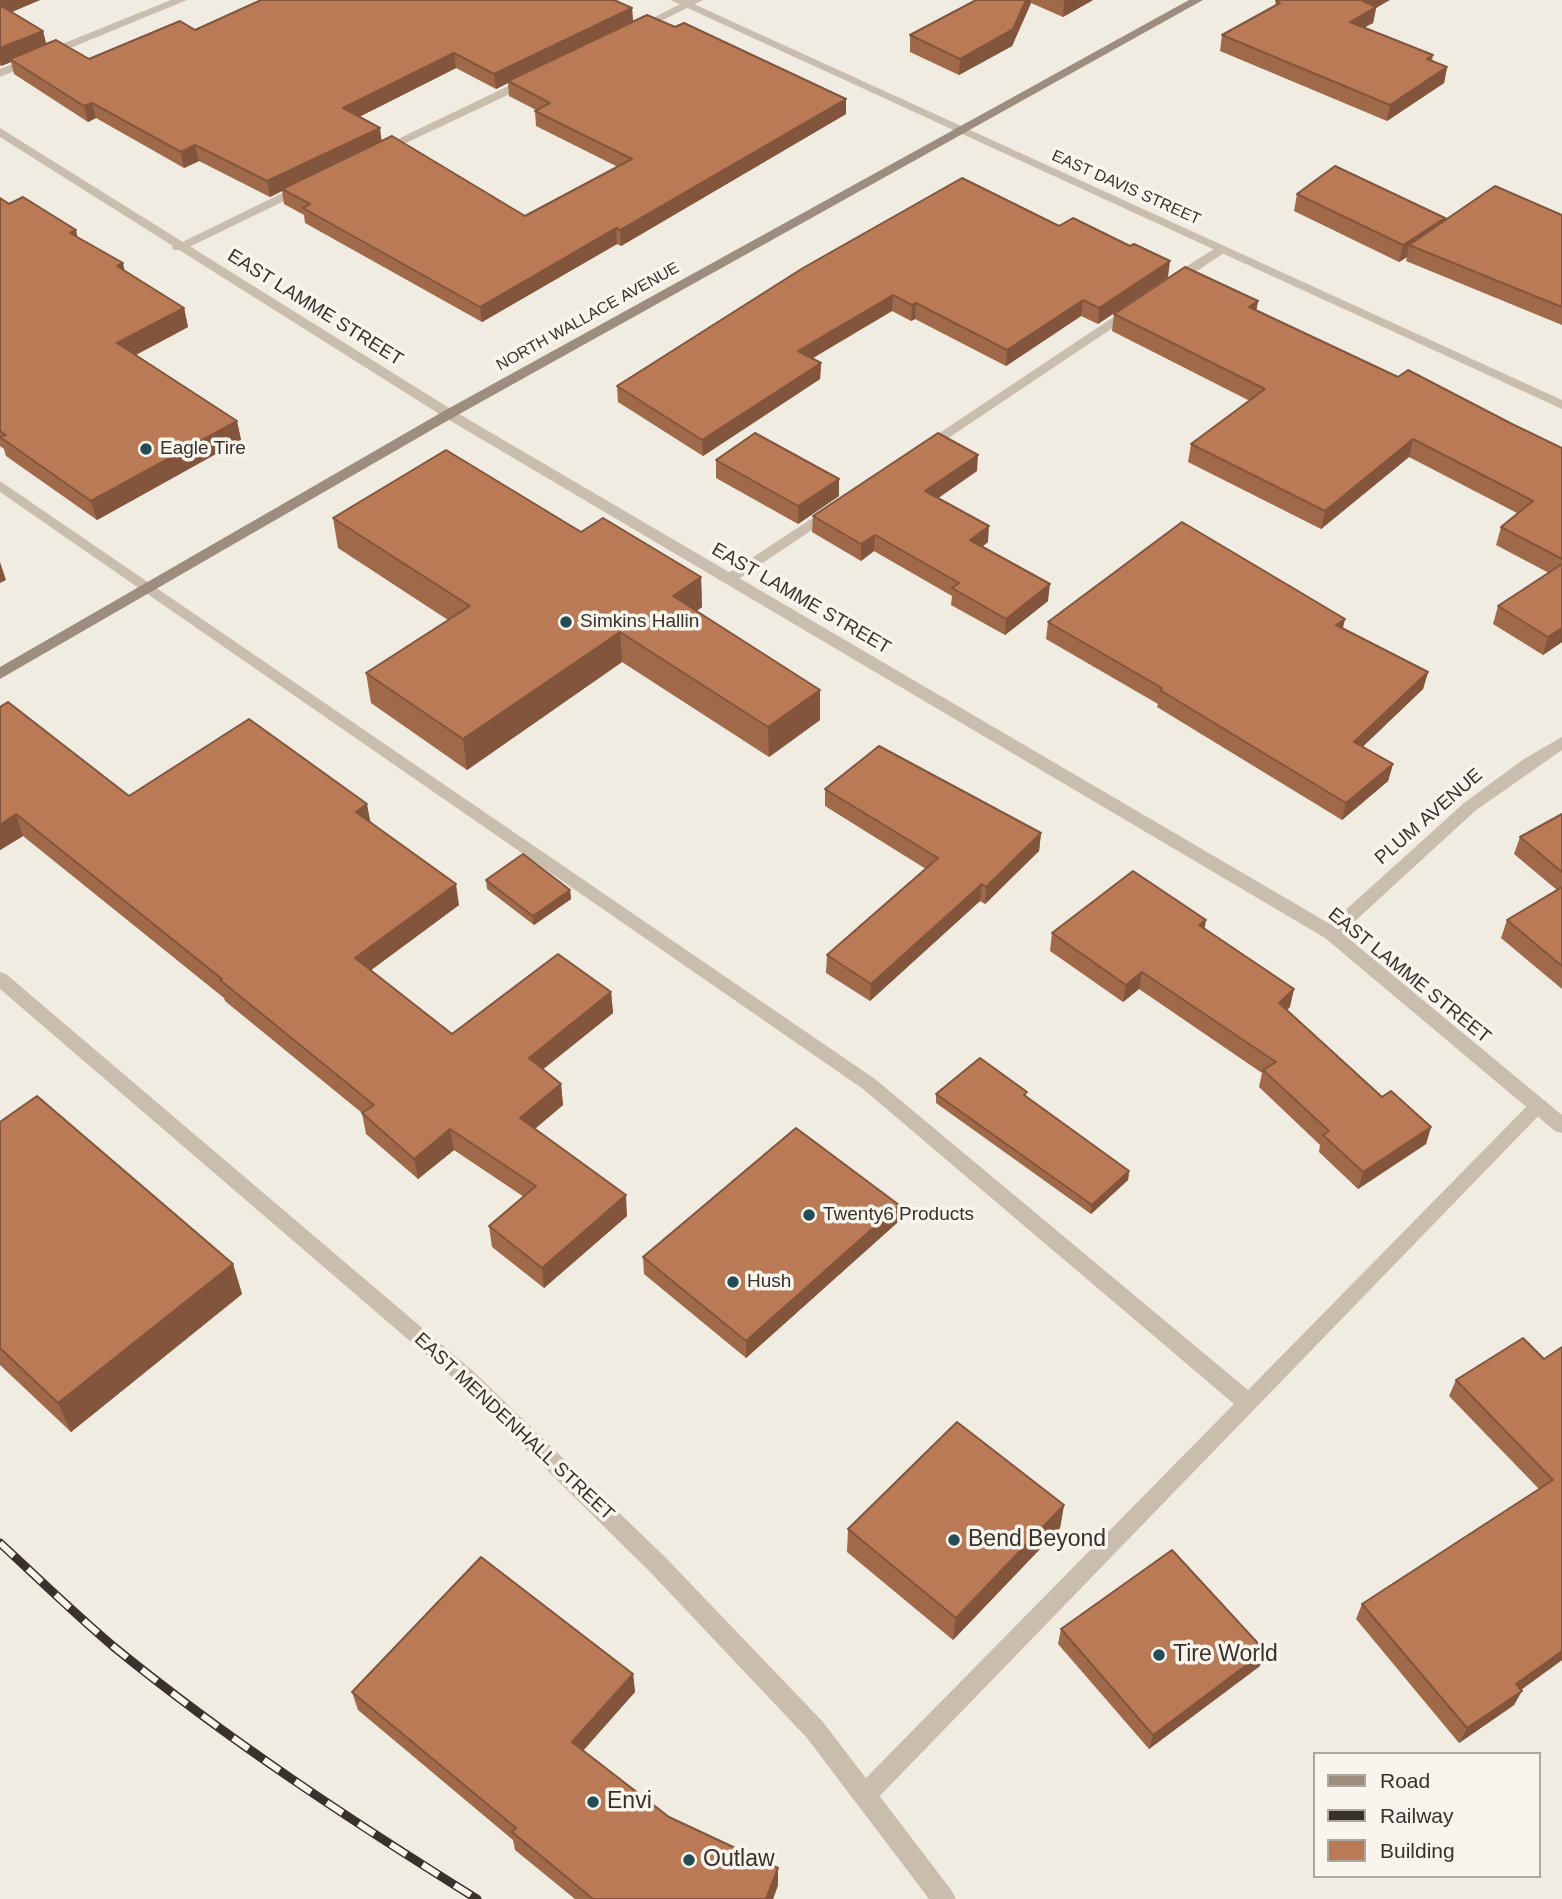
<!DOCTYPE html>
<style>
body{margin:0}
#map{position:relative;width:1562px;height:1899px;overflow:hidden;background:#f1ece1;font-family:Arial,sans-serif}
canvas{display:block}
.legend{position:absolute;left:1313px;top:1752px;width:228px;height:126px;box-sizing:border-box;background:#f9f5ed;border:2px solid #aca7a0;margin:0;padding:9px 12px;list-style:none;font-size:21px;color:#38312c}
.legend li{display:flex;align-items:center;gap:14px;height:35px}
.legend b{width:35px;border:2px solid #aca7a0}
</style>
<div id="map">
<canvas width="1562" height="1899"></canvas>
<ul class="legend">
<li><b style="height:9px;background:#9c8d7f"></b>Road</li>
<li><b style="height:9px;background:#38312c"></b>Railway</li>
<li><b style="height:19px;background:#ba7a56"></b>Building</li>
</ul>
</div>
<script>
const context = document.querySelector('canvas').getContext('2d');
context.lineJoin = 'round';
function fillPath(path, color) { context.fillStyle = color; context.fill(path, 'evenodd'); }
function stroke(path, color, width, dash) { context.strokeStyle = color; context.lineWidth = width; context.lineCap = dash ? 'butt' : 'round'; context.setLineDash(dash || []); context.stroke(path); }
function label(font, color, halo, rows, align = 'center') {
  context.font = font + ' Arial,sans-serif'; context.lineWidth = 7; context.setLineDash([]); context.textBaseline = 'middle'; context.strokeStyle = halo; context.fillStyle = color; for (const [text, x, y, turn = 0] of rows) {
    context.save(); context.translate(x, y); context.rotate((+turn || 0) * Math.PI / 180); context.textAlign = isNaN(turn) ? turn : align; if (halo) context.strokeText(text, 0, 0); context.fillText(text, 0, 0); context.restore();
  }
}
const lane = new Path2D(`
 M 688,0 L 703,0 L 641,31 L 631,29 Z
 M 529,76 L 533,77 L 533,83 L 385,153 L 381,154 L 375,150 Z
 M 305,182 L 309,183 L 309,189 L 183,250 L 173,250 L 172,247 Z
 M 1219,246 L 1225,250 L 1224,253 L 1176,285 L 1166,285 L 1166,279 Z
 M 1133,304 L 1140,308 L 1138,311 L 929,451 L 919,451 L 917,448 Z
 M 0,481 L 875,1079 L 1248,1390 L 1532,1101 L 1539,1099 L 1546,1101 L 1548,1106 L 873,1803 L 865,1806 L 857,1803 L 854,1795 L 857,1787 L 1234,1404 L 863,1089 L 0,492 Z
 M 831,506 L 836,508 L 838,511 L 836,514 L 734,582 L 724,582 L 721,579 L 724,576 Z`);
const street = new Path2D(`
 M 171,0 L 187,0 L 0,77 L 0,69 Z
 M 670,0 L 685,0 L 1562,400 L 1562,409 Z
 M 0,128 L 454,411 L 1330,924 L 1464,803 L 1524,759 L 1562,737 L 1562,750 L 1475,811 L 1342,933 L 1562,1115 L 1562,1133 L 1555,1131 L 1325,938 L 444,417 L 0,137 Z
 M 0,972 L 6,974 L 474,1372 L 667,1559 L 823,1722 L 952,1891 L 956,1899 L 929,1899 L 807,1738 L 651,1573 L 460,1384 L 0,989 Z`);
const secondary = new Path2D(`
 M 1189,0 L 1203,0 L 454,417 L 0,679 L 0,667 L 444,411 Z`);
const rail = new Path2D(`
 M 0,1543 C 38,1578 75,1614 114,1647 C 228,1740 352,1821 477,1899`);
const wall = new Path2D(`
 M 0,0 L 40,0 L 11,12 L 43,31 L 46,44 L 89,59 L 195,30 L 632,8 L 633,21 L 675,27 L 846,99 L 846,114 L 621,246 L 617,244 L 482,322 L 305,223 L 304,215 L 284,204 L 282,191 L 270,197 L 199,161 L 184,168 L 96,118 L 88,122 L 14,74 L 11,62 L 1,66 L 0,65 ZM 456,68 L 496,89 L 508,83 L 509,96 L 536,110 L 535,111 L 536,126 L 618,167 L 525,216 L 381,141 L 359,117 Z
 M 976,0 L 1093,0 L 1063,17 L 1031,3 L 1012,46 L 959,75 L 910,52 L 910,35 Z
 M 1276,1 L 1376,8 L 1373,23 L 1364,27 L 1433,55 L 1432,61 L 1447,67 L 1444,83 L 1387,121 L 1220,51 L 1222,35 L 1275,7 Z
 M 1297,194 L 1445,221 L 1562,215 L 1562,325 L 1406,261 L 1407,257 L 1399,262 L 1294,211 Z
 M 0,198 L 77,237 L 125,271 L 184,308 L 188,327 L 136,355 L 237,421 L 241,440 L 97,520 L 6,456 L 4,449 L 0,446 Z
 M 1059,226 L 1168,277 L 1098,324 L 1081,316 L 1006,366 L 915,319 L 911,321 L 892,311 L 812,358 L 821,363 L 820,379 L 703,456 L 618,402 L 617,386 Z
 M 1258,301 L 1256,310 L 1398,377 L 1512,424 L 1562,448 L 1562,642 L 1543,655 L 1493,624 L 1498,606 L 1549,573 L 1496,545 L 1501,527 L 1517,513 L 1409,457 L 1321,529 L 1188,462 L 1191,444 L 1250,401 L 1112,331 L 1114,314 Z
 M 716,460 L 839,479 L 839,496 L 798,524 L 716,478 Z
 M 977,471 L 938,498 L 988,542 L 982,547 L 1048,601 L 1005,635 L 951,605 L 952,596 L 874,551 L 861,561 L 812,532 L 813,516 Z
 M 333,518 L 581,532 L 701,577 L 702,607 L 696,611 L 820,720 L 769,757 L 622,662 L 467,770 L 371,703 L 366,673 L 448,620 L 338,548 Z
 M 1345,619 L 1342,628 L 1428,672 L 1423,689 L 1363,746 L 1393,764 L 1388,781 L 1342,820 L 1157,707 L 1158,704 L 1046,639 L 1048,622 Z
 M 0,707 L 129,796 L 371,822 L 459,905 L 371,970 L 452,1034 L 611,992 L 613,1013 L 543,1069 L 561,1084 L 563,1105 L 535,1129 L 627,1216 L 544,1288 L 492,1247 L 489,1226 L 524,1197 L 454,1150 L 418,1179 L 366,1134 L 362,1113 L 225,1001 L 224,998 L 23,836 L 0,850 Z
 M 825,789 L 1041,833 L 1039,851 L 985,904 L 980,901 L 870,1001 L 826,973 L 827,955 L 926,869 L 825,806 Z
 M 1562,814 L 1562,989 L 1501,938 L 1507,920 L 1557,890 L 1514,854 L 1520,837 Z
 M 486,880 L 570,890 L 571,899 L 534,925 L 487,889 Z
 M 1204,929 L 1290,1007 L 1287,1010 L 1382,1097 L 1431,1127 L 1426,1144 L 1358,1189 L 1319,1152 L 1320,1145 L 1259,1087 L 1262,1073 L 1139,989 L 1123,1002 L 1050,951 L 1052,933 Z
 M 936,1094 L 1026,1096 L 1129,1171 L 1128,1180 L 1091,1214 L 936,1103 Z
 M 0,1122 L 233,1264 L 242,1294 L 71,1432 L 0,1365 Z
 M 899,1205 L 898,1222 L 746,1358 L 644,1274 L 643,1257 Z
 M 1562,1347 L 1562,1660 L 1521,1690 L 1514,1705 L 1459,1743 L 1356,1619 L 1362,1604 L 1539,1489 L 1449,1396 L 1456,1380 L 1544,1359 Z
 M 1064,1505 L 1060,1528 L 953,1640 L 847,1552 L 848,1529 Z
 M 1061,1629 L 1260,1666 L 1149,1749 L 1058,1644 Z
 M 633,1674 L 635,1692 L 583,1750 L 669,1817 L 778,1885 L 773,1899 L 575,1899 L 515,1850 L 513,1840 L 358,1710 L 352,1692 Z`);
const shadedWall = new Path2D(`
 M 0,0 L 40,0 L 0,17 Z
 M 1026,0 L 1031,0 L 1031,3 L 1012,46 L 959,75 L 960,59 Z
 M 1065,0 L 1093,0 L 1063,17 L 1064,1 Z
 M 1365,0 L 1390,0 L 1376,8 L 1373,23 L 1347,37 L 1350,22 L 1363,1 Z
 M 632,8 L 633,23 L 508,81 L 508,83 L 496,89 L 494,74 Z
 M 43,31 L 47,47 L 10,59 L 11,62 L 1,66 L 0,60 L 0,48 Z
 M 454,53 L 456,68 L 345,124 L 343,108 Z
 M 1447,67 L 1444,83 L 1387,121 L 1390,105 Z
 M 846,99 L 846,114 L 621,246 L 620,230 Z
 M 92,103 L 96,118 L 88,122 L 84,106 Z
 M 380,128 L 382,144 L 282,189 L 282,191 L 270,197 L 267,181 Z
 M 195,145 L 199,161 L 184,168 L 181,152 Z
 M 1445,218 L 1441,235 L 1409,245 L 1407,257 L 1399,262 L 1403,245 Z
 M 616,228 L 617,244 L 482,322 L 480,307 Z
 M 76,230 L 80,249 L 70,233 Z
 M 1170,261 L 1168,277 L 1098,324 L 1099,308 Z
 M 123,263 L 127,282 L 117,266 Z
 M 893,295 L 892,311 L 798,367 L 798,351 Z
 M 1083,300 L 1081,316 L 1006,366 L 1007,350 Z
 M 1258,301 L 1255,318 L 1249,307 Z
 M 916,303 L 915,319 L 911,321 L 912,305 Z
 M 184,308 L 188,327 L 122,362 L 117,343 Z
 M 821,363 L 820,379 L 703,456 L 702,440 Z
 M 237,421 L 241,440 L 97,520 L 91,501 Z
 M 1413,439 L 1409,457 L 1321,529 L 1325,511 Z
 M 978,455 L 977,471 L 924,508 L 925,491 Z
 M 839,479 L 839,496 L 798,524 L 798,506 Z
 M 989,526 L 988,542 L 968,557 L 970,540 Z
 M 875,535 L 874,551 L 861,561 L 861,544 Z
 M 0,562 L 6,580 L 0,583 Z
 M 701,577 L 702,607 L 674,627 L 673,596 Z
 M 1050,584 L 1048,601 L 1005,635 L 1006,619 Z
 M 1345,619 L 1341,636 L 1336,625 Z
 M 1562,628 L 1562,642 L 1543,655 L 1548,637 Z
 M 620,632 L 622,662 L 467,770 L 463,739 Z
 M 1428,672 L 1423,689 L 1350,759 L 1354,742 Z
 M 820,690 L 820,720 L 769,757 L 768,727 Z
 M 1393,764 L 1388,781 L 1342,820 L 1346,803 Z
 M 367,804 L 371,825 L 356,812 Z
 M 16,814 L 23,836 L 0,850 L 0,825 Z
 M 1041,833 L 1039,851 L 985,904 L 986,887 Z
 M 456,884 L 459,905 L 359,979 L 355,958 Z
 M 982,884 L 980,901 L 870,1001 L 871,984 Z
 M 570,890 L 571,899 L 534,925 L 533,916 Z
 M 1206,920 L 1203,938 L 1199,925 Z
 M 1142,972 L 1139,989 L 1123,1002 L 1126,985 Z
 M 1294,989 L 1290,1007 L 1275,1020 L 1279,1003 Z
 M 611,992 L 613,1013 L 531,1079 L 529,1058 Z
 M 561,1084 L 563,1105 L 522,1139 L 520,1118 Z
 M 1431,1127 L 1426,1144 L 1358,1189 L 1363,1172 Z
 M 450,1129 L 454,1150 L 418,1179 L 414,1159 Z
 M 1129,1171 L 1128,1180 L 1091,1214 L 1092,1205 Z
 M 626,1195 L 627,1216 L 544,1288 L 542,1268 Z
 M 899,1205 L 898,1222 L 746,1358 L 746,1341 Z
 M 233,1264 L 242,1294 L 71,1432 L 58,1403 Z
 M 1064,1505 L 1060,1528 L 953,1640 L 956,1618 Z
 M 1265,1651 L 1260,1666 L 1149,1749 L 1153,1735 Z
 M 1562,1651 L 1562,1660 L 1508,1699 L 1516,1684 Z
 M 633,1674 L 635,1692 L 575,1760 L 572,1742 Z
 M 1522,1691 L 1514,1705 L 1459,1743 L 1467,1728 Z
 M 778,1868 L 778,1885 L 773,1899 L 766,1899 Z`);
const building = new Path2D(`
 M 261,0 L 614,0 L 632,8 L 494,74 L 454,53 L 343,108 L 380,128 L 267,181 L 195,145 L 181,152 L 92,103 L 84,106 L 10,59 L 56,40 L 89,59 L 180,21 L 195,30 Z
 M 976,0 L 1026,0 L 1013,29 L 960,59 L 910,35 Z
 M 1278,0 L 1365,0 L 1363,1 L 1376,7 L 1350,22 L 1433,55 L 1427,59 L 1447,67 L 1390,105 L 1222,35 L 1280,3 L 1276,1 Z
 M 0,5 L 43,31 L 0,48 Z
 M 647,15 L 675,27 L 684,23 L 846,99 L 620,230 L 616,228 L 480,307 L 303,208 L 310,204 L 282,189 L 392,136 L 525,216 L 632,159 L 535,111 L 550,103 L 508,81 Z
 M 1335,166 L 1445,218 L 1403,245 L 1297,194 Z
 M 962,178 L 1059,226 L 1073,218 L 1130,246 L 1134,244 L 1170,261 L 1099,308 L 1083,300 L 1007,350 L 916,303 L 912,305 L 893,295 L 798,351 L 821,363 L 702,440 L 617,386 L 803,268 Z
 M 1495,186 L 1562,215 L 1562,307 L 1409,245 Z
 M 23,197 L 76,230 L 70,233 L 123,263 L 117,266 L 184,308 L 117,343 L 237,421 L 91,501 L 0,437 L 6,435 L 0,431 L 0,198 L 9,204 Z
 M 1185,267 L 1258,301 L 1249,307 L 1398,377 L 1408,370 L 1512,424 L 1562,448 L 1562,559 L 1501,527 L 1533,501 L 1413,439 L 1325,511 L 1191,444 L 1265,389 L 1114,314 Z
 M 755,433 L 839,479 L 798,506 L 716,460 Z
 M 938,433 L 978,455 L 925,491 L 989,526 L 970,540 L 1050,584 L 1006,619 L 952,588 L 959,583 L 875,535 L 861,544 L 813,516 Z
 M 446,450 L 581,532 L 603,518 L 701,577 L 673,596 L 820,690 L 768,727 L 620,632 L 463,739 L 366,673 L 470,606 L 333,518 Z
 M 1182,522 L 1345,619 L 1336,625 L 1428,672 L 1354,742 L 1393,764 L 1346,803 L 1160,690 L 1162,688 L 1048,622 Z
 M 1562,564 L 1562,628 L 1548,637 L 1498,606 Z
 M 8,702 L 129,796 L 249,719 L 367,804 L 356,812 L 456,884 L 355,958 L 452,1034 L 558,954 L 611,992 L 529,1058 L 561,1084 L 520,1118 L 626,1195 L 542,1268 L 489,1226 L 536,1186 L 450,1129 L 414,1159 L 362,1113 L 374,1105 L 220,980 L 222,979 L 16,814 L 0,825 L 0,707 Z
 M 879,746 L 1041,833 L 986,887 L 982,884 L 871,984 L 827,955 L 938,858 L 825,789 Z
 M 1562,814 L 1562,872 L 1520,837 Z
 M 523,854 L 570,890 L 533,916 L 486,880 Z
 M 1133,871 L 1206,920 L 1199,925 L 1294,989 L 1279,1003 L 1382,1097 L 1391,1091 L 1431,1127 L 1363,1172 L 1323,1135 L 1329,1131 L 1263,1070 L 1276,1062 L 1142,972 L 1126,985 L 1052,933 Z
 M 1562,887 L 1562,966 L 1507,920 Z
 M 980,1058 L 1027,1092 L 1024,1095 L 1129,1171 L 1092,1205 L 936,1094 Z
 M 37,1096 L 233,1264 L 58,1403 L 0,1348 L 0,1122 Z
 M 796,1128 L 899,1205 L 746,1341 L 643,1257 Z
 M 1523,1338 L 1544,1359 L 1562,1347 L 1562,1651 L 1516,1684 L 1522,1691 L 1467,1728 L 1362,1604 L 1553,1480 L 1456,1380 Z
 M 957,1422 L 1064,1505 L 956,1618 L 848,1529 Z
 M 1172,1550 L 1265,1651 L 1153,1735 L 1061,1629 Z
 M 481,1557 L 633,1674 L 572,1742 L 669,1817 L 778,1868 L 766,1899 L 593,1899 L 512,1832 L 516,1828 L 352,1692 Z`);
const markers = [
 [146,449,7,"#254d56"],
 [566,622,7,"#254d56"],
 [809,1215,7,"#254d56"],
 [733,1282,7,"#254d56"],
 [954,1540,7,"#254d56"],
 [1159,1655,7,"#254d56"],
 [593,1802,7,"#254d56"],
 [689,1860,7,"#254d56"]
];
const farStreetnames = [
 ["EAST DAVIS STREET",1126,188,24],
 ["NORTH WALLACE AVENUE",588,317,-29]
];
const streetNames = [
 ["EAST LAMME STREET",315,308,32],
 ["EAST LAMME STREET",801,599,30],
 ["PLUM AVENUE",1429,817,-41],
 ["EAST LAMME STREET",1409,976,39],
 ["EAST MENDENHALL STREET",514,1427,43]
];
const poiNames = [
 ["Eagle Tire",160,449],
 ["Simkins Hallin",580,622],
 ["Twenty6 Products",823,1215],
 ["Hush",747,1282]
];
const nearPoinames = [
 ["Bend Beyond",968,1540],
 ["Tire World",1173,1655],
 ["Envi",607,1802],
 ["Outlaw",703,1860]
];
fillPath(lane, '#c9bdae');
fillPath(street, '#c9bdae');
fillPath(secondary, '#9c8d7f');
stroke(rail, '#38312c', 9);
stroke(rail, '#f9f5ed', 6, [19]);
fillPath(wall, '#a0694a');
fillPath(shadedWall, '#82553c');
fillPath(building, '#ba7a56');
stroke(building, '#82553c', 2);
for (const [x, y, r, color] of markers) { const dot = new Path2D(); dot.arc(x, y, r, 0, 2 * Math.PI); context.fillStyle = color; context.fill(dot); stroke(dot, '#f9f5ed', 2.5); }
label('16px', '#38312c', '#f9f5ed', farStreetnames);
label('19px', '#38312c', '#f9f5ed', streetNames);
label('19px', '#38312c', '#f9f5ed', poiNames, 'left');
label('23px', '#38312c', '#f9f5ed', nearPoinames, 'left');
</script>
